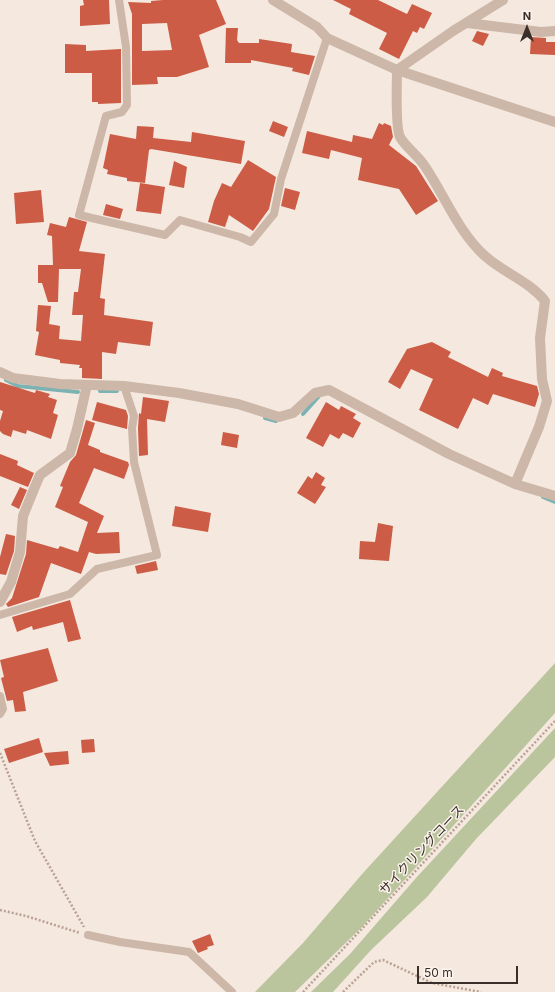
<!DOCTYPE html>
<meta charset="utf-8">
<style>
body{margin:0}
#map{position:relative;width:555px;height:992px;overflow:hidden;background:#f4e8df;font-family:Inter,sans-serif}
canvas{display:block}
.north{position:absolute;left:507px;top:8px;width:40px;height:40px;-webkit-text-stroke:3px #fbf3ec;paint-order:stroke;rotate:0deg;font-size:11px;font-weight:700;line-height:16px;text-align:center;color:#3a2e29}
.north::after{content:'';display:block;margin:auto;width:14px;height:18px;background:#3a2e29;clip-path:polygon(50% 0,100% 100%,50% 72%,0 100%)}
.scale{position:absolute;left:417px;top:966px;width:101px;height:18px;box-sizing:border-box;border:2px solid #3a2e29;border-top:0;padding-left:5px;font-size:12px;line-height:14px;white-space:nowrap;color:#3a2e29;-webkit-text-stroke:3px #fbf3ec;paint-order:stroke}
</style>
<div id="map">
<canvas width="555" height="992"></canvas>
<div class="north">N</div>
<div class="scale">50 m</div>
</div>
<script>
const context = document.querySelector('canvas').getContext('2d');
context.lineJoin = 'round';
function fillPath(path, color) { context.fillStyle = color; context.fill(path, 'evenodd'); }
function stroke(path, color, width, dash) { context.strokeStyle = color; context.lineWidth = width; context.lineCap = dash ? 'butt' : 'round'; context.setLineDash(dash || []); context.stroke(path); }
function label(font, color, halo, rows, align = 'center') {
  context.font = font + ' Inter,"Noto Sans JP",sans-serif'; context.lineWidth = 3; context.setLineDash([]); context.textBaseline = 'middle'; context.strokeStyle = halo; context.fillStyle = color; for (const [text, x, y, turn = 0] of rows) {
    context.save(); context.translate(x, y); context.rotate((+turn || 0) * Math.PI / 180); context.textAlign = isNaN(turn) ? turn : align; if (halo) context.strokeText(text, 0, 0); context.fillText(text, 0, 0); context.restore();
  }
}
const green = new Path2D(`
 M 555,663 L 555,713 L 362,927 L 295,992 L 255,992 L 303,943 L 363,873 Z
 M 555,728 L 555,757 L 476,839 L 427,897 L 371,950 L 333,992 L 311,992 L 350,954 L 416,878 Z`);
const stream = new Path2D(`
 M 6,380 L 18,386 L 78,392
 M 100,391 L 117,391
 M 303,414 L 320,395
 M 265,418 L 276,421
 M 543,497 L 555,502`);
const building = new Path2D(`
 M 83,0 L 109,0 L 110,24 L 80,26 L 80,6 L 84,5 Z
 M 163,0 L 216,0 L 226,24 L 199,35 L 209,67 L 177,77 L 157,77 L 158,84 L 132,85 L 132,14 L 128,2 L 151,3 L 151,1 ZM 167,23 L 172,50 L 142,51 L 142,24 Z
 M 333,0 L 378,0 L 407,14 L 412,4 L 432,13 L 424,29 L 420,27 L 417,33 L 413,31 L 399,59 L 379,49 L 387,33 L 349,14 L 351,9 Z
 M 226,28 L 238,28 L 237,40 L 239,43 L 259,43 L 259,39 L 292,44 L 291,52 L 315,56 L 309,75 L 292,71 L 293,68 L 251,60 L 251,63 L 225,63 Z
 M 477,31 L 489,34 L 483,46 L 472,41 Z
 M 531,37 L 546,38 L 546,42 L 555,42 L 555,55 L 530,54 Z
 M 65,44 L 86,45 L 86,51 L 121,49 L 121,103 L 98,104 L 98,102 L 92,102 L 92,73 L 65,73 Z
 M 273,121 L 288,127 L 284,137 L 269,131 Z
 M 379,123 L 383,125 L 384,123 L 391,126 L 393,137 L 389,145 L 416,166 L 438,201 L 416,215 L 399,189 L 358,180 L 362,158 L 331,150 L 329,159 L 302,153 L 307,131 L 352,142 L 353,135 L 372,139 Z
 M 137,126 L 154,127 L 153,138 L 191,142 L 192,132 L 245,141 L 241,164 L 151,149 L 149,150 L 145,183 L 127,181 L 127,178 L 107,174 L 108,170 L 103,168 L 110,134 L 136,139 Z
 M 248,160 L 276,177 L 269,209 L 253,231 L 229,215 L 225,227 L 208,222 L 214,201 L 222,183 L 231,187 Z
 M 174,161 L 187,167 L 184,188 L 169,185 Z
 M 140,183 L 165,187 L 161,214 L 136,211 Z
 M 285,188 L 300,192 L 295,210 L 281,206 Z
 M 41,190 L 44,222 L 16,224 L 14,193 Z
 M 106,204 L 123,209 L 120,219 L 103,215 Z
 M 69,217 L 87,222 L 79,251 L 105,254 L 100,298 L 105,299 L 104,315 L 153,322 L 150,346 L 118,342 L 116,354 L 102,352 L 102,379 L 82,378 L 82,368 L 79,368 L 80,365 L 60,363 L 60,360 L 35,355 L 39,332 L 36,331 L 38,305 L 51,306 L 49,324 L 60,326 L 59,339 L 81,341 L 83,315 L 72,315 L 74,292 L 78,292 L 81,269 L 59,269 L 58,302 L 48,302 L 42,283 L 38,283 L 38,265 L 53,265 L 52,236 L 47,235 L 50,223 L 66,227 Z
 M 432,342 L 451,352 L 448,357 L 488,377 L 492,368 L 503,373 L 502,376 L 537,386 L 539,394 L 535,407 L 493,394 L 488,405 L 473,398 L 458,429 L 419,410 L 433,379 L 411,369 L 400,389 L 388,382 L 407,349 Z
 M 0,382 L 35,393 L 36,390 L 50,394 L 48,397 L 57,400 L 53,413 L 58,415 L 51,439 L 27,430 L 26,434 L 13,430 L 11,437 L 3,434 L 0,431 L 0,421 L 3,411 L 0,410 Z
 M 143,397 L 169,401 L 165,422 L 147,419 L 148,455 L 139,456 L 138,428 L 139,413 L 141,414 Z
 M 97,402 L 126,410 L 128,416 L 127,429 L 92,420 Z
 M 326,402 L 339,410 L 341,406 L 356,414 L 353,418 L 361,423 L 353,438 L 343,433 L 339,439 L 330,434 L 323,447 L 306,438 Z
 M 86,420 L 95,423 L 88,445 L 100,450 L 100,452 L 128,462 L 129,465 L 124,479 L 94,468 L 79,503 L 104,516 L 97,533 L 119,532 L 120,553 L 96,554 L 89,552 L 81,574 L 51,563 L 39,597 L 8,607 L 6,604 L 12,598 L 26,554 L 27,540 L 58,549 L 60,546 L 78,552 L 88,522 L 55,507 L 63,487 L 60,486 L 70,462 L 76,455 Z
 M 223,432 L 239,435 L 237,448 L 221,445 Z
 M 0,454 L 18,461 L 17,465 L 34,473 L 28,487 L 0,476 Z
 M 316,472 L 325,478 L 321,485 L 326,487 L 315,504 L 297,493 L 308,476 L 312,479 Z
 M 20,487 L 27,490 L 19,509 L 11,505 Z
 M 175,506 L 211,513 L 208,532 L 172,526 Z
 M 378,523 L 393,526 L 389,561 L 359,559 L 360,541 L 375,542 Z
 M 6,534 L 15,536 L 14,551 L 6,575 L 0,574 L 0,557 Z
 M 156,561 L 158,570 L 137,574 L 135,566 Z
 M 70,600 L 81,639 L 68,642 L 63,622 L 33,630 L 32,626 L 17,632 L 12,617 Z
 M 48,648 L 58,681 L 23,692 L 26,711 L 15,712 L 13,700 L 7,701 L 1,678 L 4,677 L 0,660 Z
 M 39,738 L 43,752 L 9,763 L 4,749 Z
 M 94,739 L 95,752 L 82,753 L 81,740 Z
 M 68,751 L 69,764 L 50,766 L 44,753 Z
 M 210,934 L 214,945 L 207,947 L 208,949 L 198,953 L 192,941 Z`);
const path = new Path2D(`
 M 0,753 L 35,841 L 84,927
 M 0,910 L 26,916 L 80,933
 M 303,992 L 555,721
 M 343,992 L 374,962 L 383,960 L 432,983 L 481,992`);
const lane = new Path2D(`
 M 119,0 L 126,47 L 127,105 L 122,112 L 106,116 L 79,215 L 165,235 L 180,220 L 240,237 L 251,242 L 274,214 L 281,179 L 327,38
 M 0,615 L 70,594 L 97,569 L 157,555 L 134,462 L 132,428 L 134,416 L 124,386
 M 0,696 L 3,709 L 0,714
 M 88,935 L 120,942 L 189,952 L 232,992`);
const street = new Path2D(`
 M 273,0 L 317,27 L 327,38 L 397,70 L 555,122
 M 467,23 L 541,32 L 555,31
 M 397,70 C 397,83 395,127 400,137 C 404,145 418,156 424,165 C 444,194 458,232 485,256 C 504,273 529,281 545,301 L 540,338 L 542,379 L 547,401 L 539,427 L 515,484
 M 397,70 L 453,31 L 503,0
 M 0,372 L 13,378 L 60,384 L 124,386 L 179,393 L 238,404 L 279,417 L 293,413 L 315,393 L 329,390 L 449,454 L 515,484 L 555,496
 M 0,602 L 11,582 L 20,552 L 23,516 L 34,489 L 40,475 L 70,453 L 77,429 L 87,385`);
const streetNames = [
 ["サイクリングコース",422,850,-47]
];
fillPath(green, '#bac49d');
stroke(stream, '#7cb3b2', 4);
fillPath(building, '#cc5c45');
stroke(path, '#b9a193', 2.5, [2, 2]);
stroke(lane, '#cdb7a9', 8);
stroke(street, '#cdb7a9', 10);
label('13px', '#3a2e29', '#fbf3ec', streetNames);
</script>
